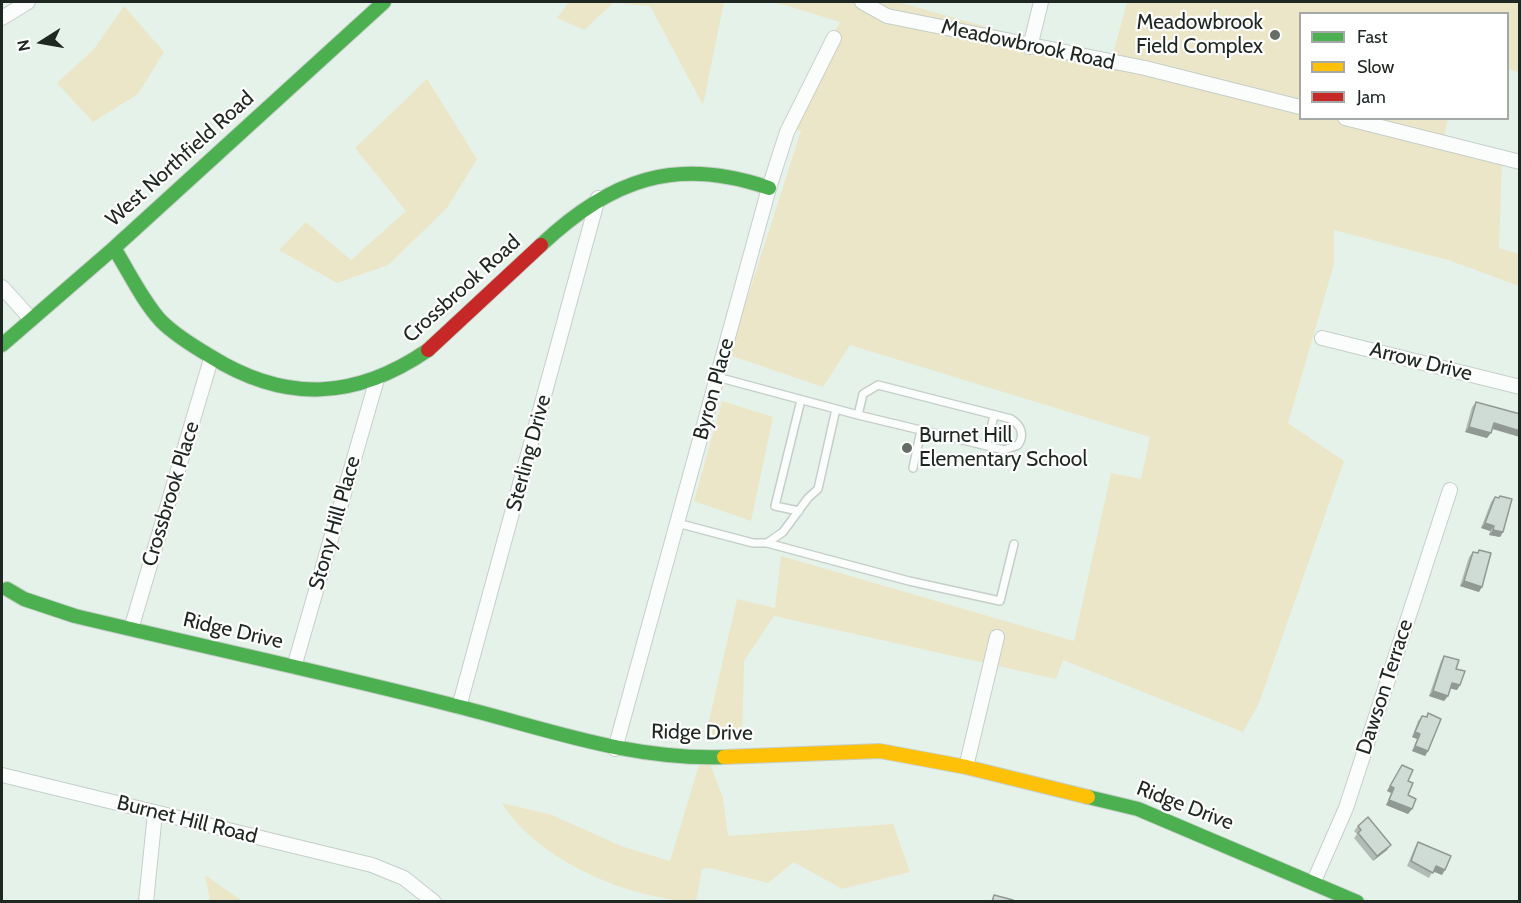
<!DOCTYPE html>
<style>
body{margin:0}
#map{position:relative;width:1521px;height:903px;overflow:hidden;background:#e5f2e9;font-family:Cabin,sans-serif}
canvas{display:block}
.frame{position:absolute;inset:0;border:3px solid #1e2721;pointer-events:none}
.legend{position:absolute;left:1299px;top:12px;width:210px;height:108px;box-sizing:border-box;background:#fff;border:2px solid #a5a9a6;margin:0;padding:8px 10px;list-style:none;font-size:18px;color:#1e2721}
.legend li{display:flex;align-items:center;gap:12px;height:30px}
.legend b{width:30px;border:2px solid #a5a9a6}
.north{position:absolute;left:12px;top:12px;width:60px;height:60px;-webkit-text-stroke:4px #fff;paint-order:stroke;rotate:259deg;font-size:16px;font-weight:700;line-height:24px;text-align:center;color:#1e2721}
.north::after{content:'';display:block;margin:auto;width:21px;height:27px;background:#1e2721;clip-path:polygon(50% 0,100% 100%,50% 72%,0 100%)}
</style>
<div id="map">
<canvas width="1521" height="903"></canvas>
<div class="frame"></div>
<ul class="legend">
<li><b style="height:8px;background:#4caf50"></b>Fast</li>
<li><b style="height:8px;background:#ffc107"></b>Slow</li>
<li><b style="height:8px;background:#c62828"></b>Jam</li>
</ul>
<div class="north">N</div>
</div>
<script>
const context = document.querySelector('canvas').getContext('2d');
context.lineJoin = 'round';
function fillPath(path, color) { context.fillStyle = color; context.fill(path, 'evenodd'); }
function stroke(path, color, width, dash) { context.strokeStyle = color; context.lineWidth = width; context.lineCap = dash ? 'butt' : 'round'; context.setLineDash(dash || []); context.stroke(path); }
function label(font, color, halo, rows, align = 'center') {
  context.font = font + ' Cabin,sans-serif'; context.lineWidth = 4.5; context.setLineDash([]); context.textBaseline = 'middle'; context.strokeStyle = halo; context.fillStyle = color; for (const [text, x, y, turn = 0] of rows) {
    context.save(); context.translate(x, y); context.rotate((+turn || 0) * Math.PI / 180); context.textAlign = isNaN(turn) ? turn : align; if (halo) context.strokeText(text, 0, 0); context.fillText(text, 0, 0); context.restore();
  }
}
const green = new Path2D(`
 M 569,2 L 724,2 L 703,105 L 650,6 L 613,3 L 584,30 L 557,18 Z
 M 775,2 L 898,2 L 1111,62 L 1127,2 L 1519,2 L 1519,72 L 1508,69 L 1508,14 L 1300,14 L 1300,118 L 1448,119 L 1442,145 L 1502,160 L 1499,248 L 1519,254 L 1519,286 L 1448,260 L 1334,230 L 1334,264 L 1288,423 L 1344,461 L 1259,703 L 1243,732 L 1063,660 L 1056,679 L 774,616 L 744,661 L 742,739 L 705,738 L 737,599 L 775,608 L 781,556 L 1074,641 L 1111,473 L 1141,479 L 1150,437 L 850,345 L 823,387 L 729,355 L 801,131 L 784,126 L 840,22 Z
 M 124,6 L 164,52 L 138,94 L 93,122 L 57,83 L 94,49 Z
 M 427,79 L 477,159 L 447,208 L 388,265 L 337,283 L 279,250 L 306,222 L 351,260 L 406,211 L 355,148 Z
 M 722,401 L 773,417 L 751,521 L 694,501 Z
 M 709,761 L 723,798 L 728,836 L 893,824 L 910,872 L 842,889 L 794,862 L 768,883 L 710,868 L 702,869 L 696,901 C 633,901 537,861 502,803 L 552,815 L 621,846 L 670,861 L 699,765 Z
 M 205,875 L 242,901 L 210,901 Z`);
const lane = new Path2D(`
 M 836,409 L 858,415 L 1004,450 L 1018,445 C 1025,435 1021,425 1011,419 L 878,385 L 863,394 L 858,415
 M 987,446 L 994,415
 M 913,468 L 921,430
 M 799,511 L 775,506 L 801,400
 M 677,523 L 753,543 L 767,543 L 783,532 L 808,498 L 818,489 L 836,409 L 717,377
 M 767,543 L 909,581 L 1000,601 L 1014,544`);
const street = new Path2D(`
 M 862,2 L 887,16 L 1145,68 L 1300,107
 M 2,18 L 28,2
 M 1030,47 L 1041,2
 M 1345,118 L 1520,162
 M 2,287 L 31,319
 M 1322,338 L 1520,387
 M 131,629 L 211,359
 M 294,667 L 377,379
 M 459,707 L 598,198
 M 615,749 L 769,188 L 787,132 L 834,38
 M 966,767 L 997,637
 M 2,775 L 372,865 L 404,878 L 434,902
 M 1314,881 L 1346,808 L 1450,490
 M 146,902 L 155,813`);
const fast = new Path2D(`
 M 541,245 C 611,179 676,156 769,188
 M 114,248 C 129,272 142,300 161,321 C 175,335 193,346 210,356 C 285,403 355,400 428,350
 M 2,345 L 114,248 L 384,2
 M 7,589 L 24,599 L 75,616 C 201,646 327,673 452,705 C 545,728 627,760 724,757
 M 1088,797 L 1138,809 L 1357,902`);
const slow = new Path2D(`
 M 724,757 L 880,751 L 966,767 L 1088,797`);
const jam = new Path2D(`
 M 428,350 L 541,245`);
const wall = new Path2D(`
 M 1476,402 L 1520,414 L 1520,437 L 1492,429 L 1487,438 L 1465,432 L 1472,407 Z
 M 1500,496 L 1503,532 L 1500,537 L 1489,535 L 1490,531 L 1481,528 L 1491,502 L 1495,497 L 1499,498 Z
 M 1479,550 L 1479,592 L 1460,586 L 1469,557 L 1473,552 L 1477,553 Z
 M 1444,656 L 1456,669 L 1460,685 L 1457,690 L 1450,688 L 1444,701 L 1429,696 L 1441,661 Z
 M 1428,713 L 1428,751 L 1425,756 L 1412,751 L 1417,739 L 1412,737 L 1418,721 L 1422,716 L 1426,717 Z
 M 1402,765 L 1412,809 L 1408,814 L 1386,805 L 1391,793 L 1387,791 Z
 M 1358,826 L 1387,850 L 1373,861 L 1354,838 L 1357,834 L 1354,831 Z
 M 1418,842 L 1442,875 L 1433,871 L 1429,878 L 1407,866 L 1415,847 Z`);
const shadedWall = new Path2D(`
 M 1494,423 L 1520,431 L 1520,437 L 1490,428 Z
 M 1469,427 L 1491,433 L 1487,438 L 1465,432 Z
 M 1485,523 L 1494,526 L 1490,531 L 1481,528 Z
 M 1493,530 L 1503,532 L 1500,537 L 1489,535 Z
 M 1464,581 L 1482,587 L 1479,592 L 1460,586 Z
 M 1452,683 L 1460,685 L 1457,690 L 1448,688 Z
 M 1433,691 L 1448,696 L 1444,701 L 1429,696 Z
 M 1415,732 L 1420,734 L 1417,739 L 1412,737 Z
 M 1415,746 L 1428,751 L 1425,756 L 1412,751 Z
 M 1390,786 L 1394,788 L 1391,793 L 1387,791 Z
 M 1389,800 L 1412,809 L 1408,814 L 1386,805 Z
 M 1391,845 L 1387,850 L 1373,861 L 1377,856 Z
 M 1436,866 L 1445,870 L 1442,875 L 1432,871 Z`);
const building = new Path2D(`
 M 1476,402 L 1520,414 L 1520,431 L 1494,423 L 1491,433 L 1469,427 Z
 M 1500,496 L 1512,499 L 1503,532 L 1493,530 L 1494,526 L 1485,523 L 1495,497 L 1499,498 Z
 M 1479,550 L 1491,553 L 1482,587 L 1464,581 L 1473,552 L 1478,553 Z
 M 1444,656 L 1459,660 L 1456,669 L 1465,671 L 1460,685 L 1452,683 L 1448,696 L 1433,691 Z
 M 1428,713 L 1441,719 L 1428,751 L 1415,746 L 1420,734 L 1415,732 L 1422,716 L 1427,717 Z
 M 1402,765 L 1413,770 L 1408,781 L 1413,783 L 1408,795 L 1416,799 L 1412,809 L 1389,800 L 1394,788 L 1390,786 Z
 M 1368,817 L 1391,845 L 1377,856 L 1358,833 L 1361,830 L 1358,826 Z
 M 1418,842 L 1451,856 L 1445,870 L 1436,866 L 1433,873 L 1411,861 Z
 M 994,895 L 1013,900 L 1013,902 L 992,902 Z`);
const markers = [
 [1275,35,6,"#646e67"],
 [907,448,6,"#646e67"]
];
const poiNames = [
 ["Meadowbrook",1263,23],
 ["Field Complex",1263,47],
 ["Burnet Hill",919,436,"left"],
 ["Elementary School",919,460,"left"]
];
const streetNames = [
 ["Meadowbrook Road",1028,45,12],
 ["West Northfield Road",180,159,-42],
 ["Crossbrook Road",462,289,-42],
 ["Arrow Drive",1421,362,14],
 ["Byron Place",714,389,-75],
 ["Sterling Drive",529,453,-75],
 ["Crossbrook Place",171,494,-73],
 ["Stony Hill Place",335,523,-74],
 ["Ridge Drive",233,631,13],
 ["Dawson Terrace",1385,687,-72],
 ["Ridge Drive",702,733,1],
 ["Ridge Drive",1185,806,21],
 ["Burnet Hill Road",187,820,14]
];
fillPath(green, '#ebe6c7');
stroke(lane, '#c5cfc8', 10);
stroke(street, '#c5cfc8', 16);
stroke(fast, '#c5cfc8', 16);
stroke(slow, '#c5cfc8', 16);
stroke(jam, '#c5cfc8', 16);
stroke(lane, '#fbfdfc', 7);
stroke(street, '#fbfdfc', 14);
stroke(fast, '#4caf50', 14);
stroke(slow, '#ffc107', 14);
stroke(jam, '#c62828', 14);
fillPath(wall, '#b2bcb7');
fillPath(shadedWall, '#919995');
fillPath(building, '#cfdbd5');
stroke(building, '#919995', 1.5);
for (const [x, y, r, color] of markers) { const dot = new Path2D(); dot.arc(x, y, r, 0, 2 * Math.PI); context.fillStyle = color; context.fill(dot); stroke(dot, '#fff', 2); }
label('21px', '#1e2721', '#fff', poiNames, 'right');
label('21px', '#1e2721', '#fff', streetNames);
</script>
